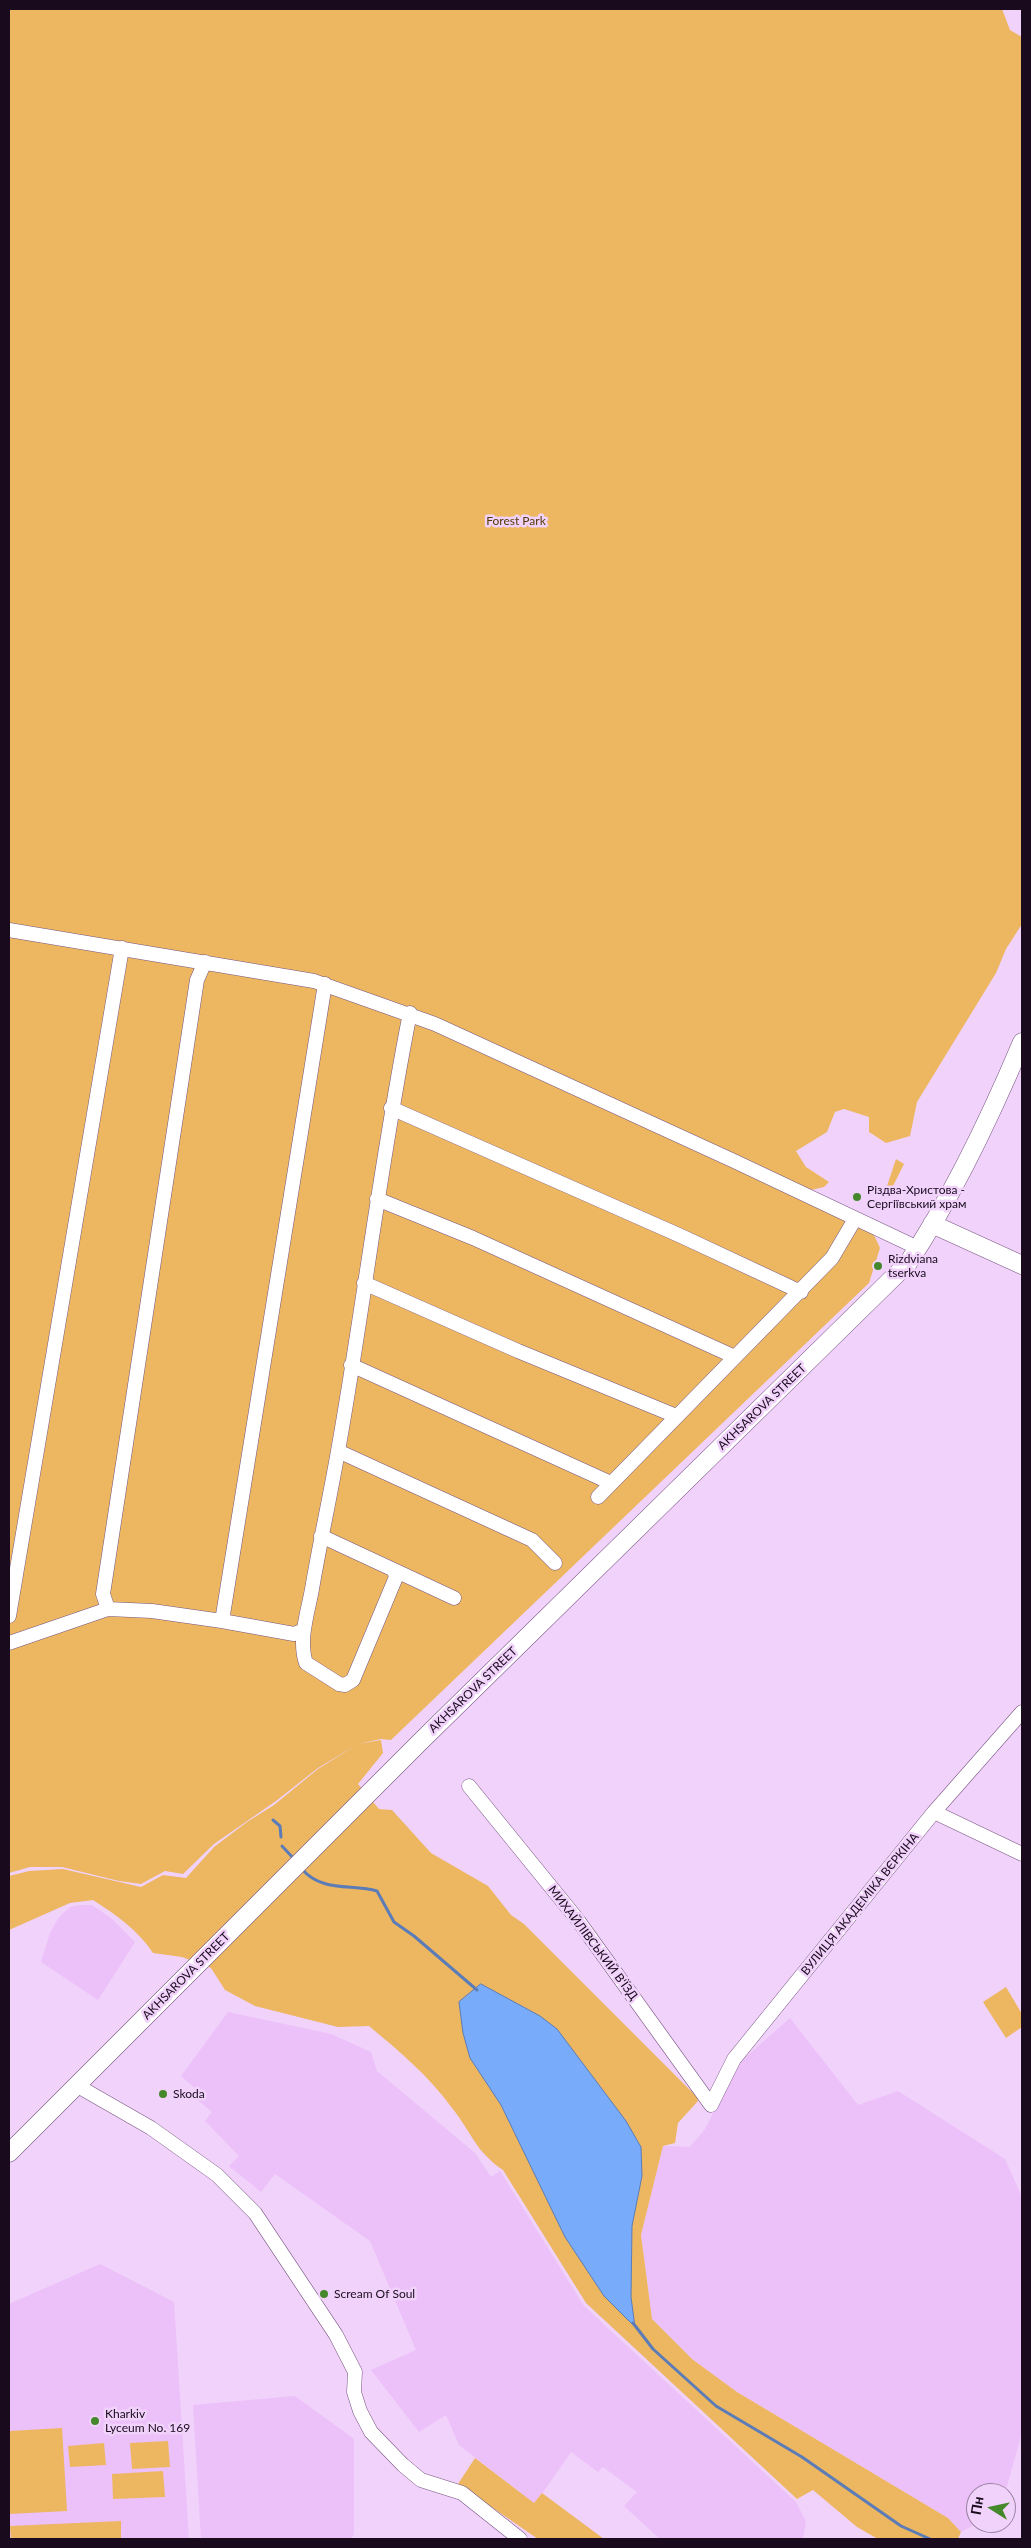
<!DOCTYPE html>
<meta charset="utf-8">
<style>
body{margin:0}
#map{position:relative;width:1031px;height:2548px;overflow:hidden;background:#f1d2fb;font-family:Lato,sans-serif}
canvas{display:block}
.frame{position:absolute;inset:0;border:10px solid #190b1d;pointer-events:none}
.north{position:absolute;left:966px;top:2483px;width:50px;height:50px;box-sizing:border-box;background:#f1d2fb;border:1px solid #9b82a2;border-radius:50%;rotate:280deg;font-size:14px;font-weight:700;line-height:20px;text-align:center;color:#190b1d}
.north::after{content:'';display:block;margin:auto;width:18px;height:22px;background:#45882b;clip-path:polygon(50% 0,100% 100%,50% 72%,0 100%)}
</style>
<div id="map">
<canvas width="1031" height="2548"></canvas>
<div class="frame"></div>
<div class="north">Пн</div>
</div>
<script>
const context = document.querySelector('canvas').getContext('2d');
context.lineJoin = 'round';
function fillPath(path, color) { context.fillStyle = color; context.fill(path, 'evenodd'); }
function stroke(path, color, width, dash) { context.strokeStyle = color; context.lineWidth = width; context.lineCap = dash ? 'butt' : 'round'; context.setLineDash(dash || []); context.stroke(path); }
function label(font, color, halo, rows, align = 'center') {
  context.font = font + ' Lato,sans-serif'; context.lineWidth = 5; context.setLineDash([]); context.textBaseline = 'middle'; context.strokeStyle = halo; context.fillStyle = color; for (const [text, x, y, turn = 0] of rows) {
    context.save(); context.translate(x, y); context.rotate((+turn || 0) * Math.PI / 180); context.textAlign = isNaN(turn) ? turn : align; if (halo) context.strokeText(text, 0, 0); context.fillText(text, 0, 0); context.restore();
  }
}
const built = new Path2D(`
 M 80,1905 L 92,1905 L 111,1918 L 135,1942 L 98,2000 L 41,1962 L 50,1933 L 59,1917 L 70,1907 Z
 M 228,2012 L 331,2034 L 371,2052 L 377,2071 L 475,2153 L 491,2177 L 500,2171 L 584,2306 L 796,2502 L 806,2522 L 803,2539 L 660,2539 L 624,2506 L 637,2492 L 603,2467 L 598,2472 L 571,2452 L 535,2504 L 459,2445 L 446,2415 L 419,2432 L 371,2370 L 416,2350 L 370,2241 L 275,2174 L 261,2192 L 229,2166 L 239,2156 L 205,2121 L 212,2112 L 194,2097 L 198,2091 L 181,2076 Z
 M 790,2018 L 858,2105 L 898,2091 L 1005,2159 L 1022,2197 L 1022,2433 L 1005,2493 L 976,2493 L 976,2523 L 978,2523 L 961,2532 L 948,2518 L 737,2392 L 692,2359 L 652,2319 L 641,2235 L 663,2146 L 690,2147 L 705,2129 L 739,2063 Z
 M 100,2264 L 174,2302 L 189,2539 L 9,2539 L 9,2304 Z
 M 295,2396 L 354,2439 L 354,2534 L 351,2539 L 201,2539 L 193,2405 Z`);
const green = new Path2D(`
 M 9,9 L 1002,9 L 1010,30 L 1022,37 L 1022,924 L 1006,949 L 996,973 L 917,1102 L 910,1136 L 886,1143 L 869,1132 L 869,1117 L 844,1109 L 835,1112 L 827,1132 L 796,1151 L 806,1167 L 829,1182 L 824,1187 L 811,1190 L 873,1233 L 880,1248 L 869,1283 L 391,1740 L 381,1739 L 358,1744 L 318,1768 L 276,1801 L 214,1844 L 183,1874 L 165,1871 L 141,1884 L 119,1881 L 62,1867 L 30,1867 L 9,1873 Z
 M 896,1159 L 904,1164 L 888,1196 L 884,1195 Z
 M 381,1740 L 383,1753 L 358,1784 L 379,1809 L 392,1810 L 431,1853 L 488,1886 L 511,1915 L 524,1924 L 697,2097 L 698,2101 L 678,2123 L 675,2143 L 663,2146 L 641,2235 L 652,2319 L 692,2359 L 737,2392 L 948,2518 L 961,2532 L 958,2539 L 878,2539 L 857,2527 L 813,2490 L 797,2499 L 586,2303 L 503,2170 C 475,2151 472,2133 452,2108 C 429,2076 399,2051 369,2026 L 338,2027 L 255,2006 L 225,1990 L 211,1968 L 182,1957 L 153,1953 C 139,1931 115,1914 93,1900 L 70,1903 L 9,1930 L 9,1876 L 29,1871 L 63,1869 L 141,1887 L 163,1875 L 186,1878 L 214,1847 L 247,1822 L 274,1805 L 318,1769 L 358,1744 Z
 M 1006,1987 L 1022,2014 L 1022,2027 L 1006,2038 L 983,2002 Z
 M 62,2428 L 67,2511 L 9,2514 L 9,2431 Z
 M 168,2441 L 170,2467 L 132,2469 L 130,2443 Z
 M 104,2443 L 106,2465 L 70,2467 L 68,2446 Z
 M 475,2458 L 534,2503 L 542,2493 L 604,2539 L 538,2539 L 458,2484 Z
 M 163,2471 L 165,2497 L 113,2499 L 112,2474 Z
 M 121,2521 L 121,2539 L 11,2539 L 10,2526 Z`);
const water = new Path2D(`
 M 481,1984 L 540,2016 L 557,2029 L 626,2121 L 641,2147 L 642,2176 L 632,2226 L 631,2297 L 635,2327 L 604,2296 L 565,2237 L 501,2105 L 470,2058 L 463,2033 L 459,2002 Z`);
const stream = new Path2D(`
 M 273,1820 L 280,1826 L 281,1837
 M 282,1846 L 295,1860
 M 302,1869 C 321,1892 351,1884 377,1891 L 394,1922 L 414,1936 L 477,1990
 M 633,2323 L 653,2349 L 716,2406 L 802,2457 L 901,2526 L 930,2539`);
const minor = new Path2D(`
 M 9,930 L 314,981 L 435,1024 L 734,1161 L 918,1248
 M 391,1108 L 681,1236 L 801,1292
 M 377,1199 L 473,1238 L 735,1357
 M 364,1283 L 518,1351 L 676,1416
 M 351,1365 L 611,1483
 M 338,1451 L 532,1540 L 555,1563
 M 598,1497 L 832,1258 L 855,1219
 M 321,1536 L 394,1570 L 396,1577 L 353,1680 L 345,1685 L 339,1684 L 306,1663 C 298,1640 308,1612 312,1589 C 320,1542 330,1497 338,1451 C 364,1305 381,1158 410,1013
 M 394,1570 L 454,1598
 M 108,1609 L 103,1594 L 197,980 L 205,962
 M 9,1616 L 122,948
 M 222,1621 L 325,984
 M 9,1643 L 108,1609 L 152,1611 L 222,1621 L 294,1634 L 304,1630
 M 469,1786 L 577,1919 L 711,2105 L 734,2059 L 934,1812 L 1022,1712
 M 934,1812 L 1022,1854
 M 76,2085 L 151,2128 L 217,2175 L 255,2213 L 336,2335 L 355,2372 L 354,2392 L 360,2411 L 371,2432 L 403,2465 L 421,2480 L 462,2493 L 520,2539`);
const major = new Path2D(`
 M 932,1224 L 1022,1265
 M 9,2153 L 420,1742 L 908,1263 C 951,1199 992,1113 1022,1042`);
const markers = [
 [857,1197,5,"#45882b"],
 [878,1266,5,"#45882b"],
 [163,2094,5,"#45882b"],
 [324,2294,5,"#45882b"],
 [95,2421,5,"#45882b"]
];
const parkNames = [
 ["Forest Park",516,521]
];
const poiNames = [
 ["Різдва-Христова -",867,1190],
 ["Сергіївський храм",867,1204],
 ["Rizdviana",888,1259],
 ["tserkva",888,1273],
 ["Skoda",173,2094],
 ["Scream Of Soul",334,2294],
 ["Kharkiv",105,2414],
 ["Lyceum No. 169",105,2428]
];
const streetNames = [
 ["AKHSAROVA STREET",762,1407,-44],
 ["AKHSAROVA STREET",473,1690,-44],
 ["ВУЛИЦЯ АКАДЕМІКА ВЄРКІНА",860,1904,-51],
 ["МИХАЙЛІВСЬКИЙ В'ЇЗД",593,1943,53],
 ["AKHSAROVA STREET",186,1976,-45]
];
fillPath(built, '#ecc0f9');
fillPath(green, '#ecb760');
fillPath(water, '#78acfa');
stroke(water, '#5c7cb8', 1);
stroke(stream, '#5c7cb8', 3);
stroke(minor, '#785582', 15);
stroke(major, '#785582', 19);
stroke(minor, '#fff', 14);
stroke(major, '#fff', 18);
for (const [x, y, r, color] of markers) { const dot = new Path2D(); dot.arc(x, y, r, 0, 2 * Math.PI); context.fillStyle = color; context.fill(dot); stroke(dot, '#f1d2fb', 2); }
label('12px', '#553a04', '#f1d2fb', parkNames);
label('12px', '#190b1d', '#f1d2fb', poiNames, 'left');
label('12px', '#190b1d', '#f1d2fb', streetNames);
</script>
